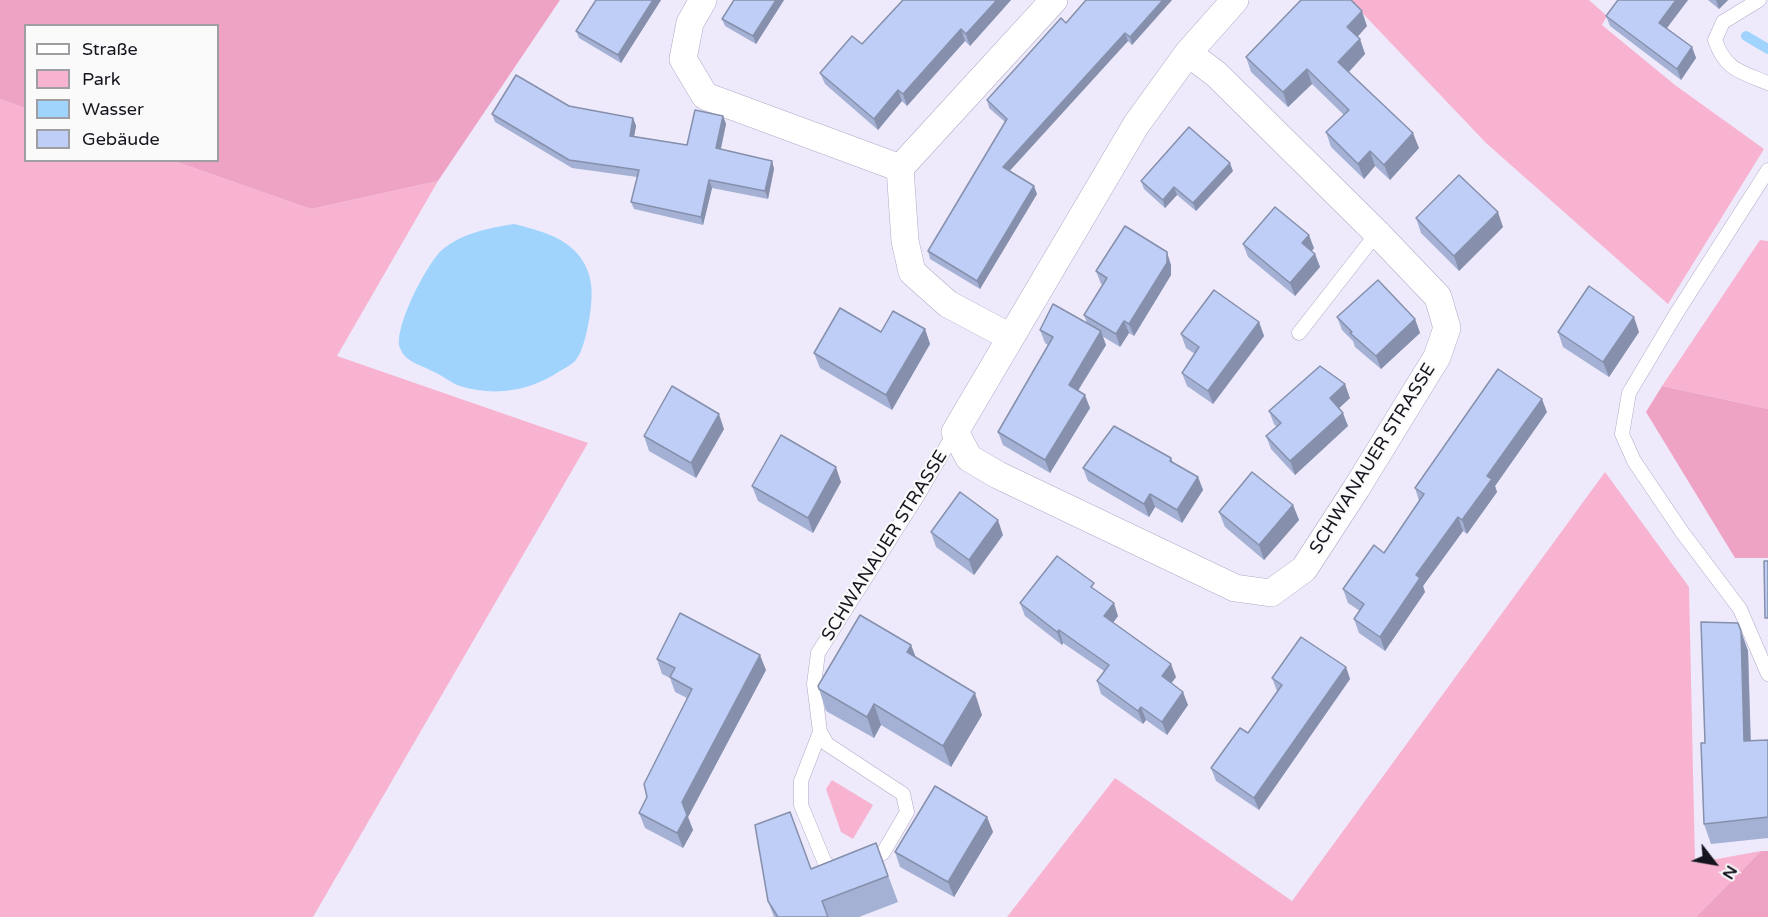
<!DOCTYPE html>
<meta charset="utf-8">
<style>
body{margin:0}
#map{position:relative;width:1768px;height:917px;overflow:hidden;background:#eeeafc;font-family:"Varela Round",sans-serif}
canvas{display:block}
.legend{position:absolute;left:24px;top:24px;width:195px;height:138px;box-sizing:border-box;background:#fafafa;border:2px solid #9f9ea2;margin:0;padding:8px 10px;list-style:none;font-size:18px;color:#16141e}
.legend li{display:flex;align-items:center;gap:12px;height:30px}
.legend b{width:30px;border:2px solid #9f9ea2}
.north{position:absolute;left:1684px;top:833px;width:60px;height:60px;-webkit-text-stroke:4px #fafafa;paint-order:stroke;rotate:121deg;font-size:16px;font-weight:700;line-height:24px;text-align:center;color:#16141e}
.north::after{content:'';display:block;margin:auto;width:21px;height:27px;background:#16141e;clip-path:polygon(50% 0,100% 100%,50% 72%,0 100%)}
</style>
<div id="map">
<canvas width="1768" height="917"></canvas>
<ul class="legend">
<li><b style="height:8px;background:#fff"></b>Straße</li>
<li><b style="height:16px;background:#f8b3d0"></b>Park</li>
<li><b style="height:16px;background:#a0d4fd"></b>Wasser</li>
<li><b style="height:16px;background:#bfcef6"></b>Gebäude</li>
</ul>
<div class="north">N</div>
</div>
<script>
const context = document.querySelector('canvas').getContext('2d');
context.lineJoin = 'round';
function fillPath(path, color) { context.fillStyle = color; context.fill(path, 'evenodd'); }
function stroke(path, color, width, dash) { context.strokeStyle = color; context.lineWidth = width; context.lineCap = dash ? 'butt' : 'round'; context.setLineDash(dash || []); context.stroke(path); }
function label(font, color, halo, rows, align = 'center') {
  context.font = font + ' "Varela Round",sans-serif'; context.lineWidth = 4.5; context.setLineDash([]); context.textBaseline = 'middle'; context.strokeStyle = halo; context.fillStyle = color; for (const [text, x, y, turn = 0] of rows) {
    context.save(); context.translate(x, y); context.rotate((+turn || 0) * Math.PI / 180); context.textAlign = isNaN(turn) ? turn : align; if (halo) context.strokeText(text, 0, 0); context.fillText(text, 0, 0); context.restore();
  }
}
const green = new Path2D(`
 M 1350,0 L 1589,0 L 1607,16 L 1602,25 L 1675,85 L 1764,149 L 1668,304 L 1486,143 Z
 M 0,99 L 25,108 L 26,160 L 174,161 L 311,209 L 438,181 L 337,356 L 588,443 L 313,917 L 0,917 Z
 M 1760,240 L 1768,241 L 1768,409 L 1662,386 Z
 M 1605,472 L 1689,587 L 1695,863 L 1761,851 L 1696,917 L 1007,917 L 1115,778 L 1292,901 Z
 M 832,780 L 873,805 L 853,839 L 841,832 L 826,789 Z`);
const forest = new Path2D(`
 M 0,0 L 560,0 L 438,181 L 311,209 L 174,161 L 218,160 L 218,26 L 26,26 L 25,108 L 0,99 Z
 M 1662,386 L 1768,409 L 1768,558 L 1735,558 L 1646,412 Z
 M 1761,851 L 1768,851 L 1768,917 L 1696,917 Z`);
const water = new Path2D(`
 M 514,224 C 533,229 552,233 568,245 C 588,260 594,282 591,305 C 590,319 584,352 575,361 C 571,365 565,368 560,371 C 530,391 495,397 460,386 C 451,383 442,375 432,371 C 421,365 405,362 400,348 C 393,329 427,263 442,250 C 462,233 489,228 514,224 Z`);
const stream = new Path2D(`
 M 1746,36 L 1768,49`);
const lane = new Path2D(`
 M 1759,0 L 1723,22 L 1715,40 C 1725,70 1741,72 1768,83
 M 1768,170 L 1676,314 L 1629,393 L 1622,434 L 1634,461 L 1682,532 L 1740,609 L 1768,674
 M 1299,333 L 1377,233
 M 820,732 L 827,744 L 903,794 L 907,812 L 883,853 L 865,862
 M 840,872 L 825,863 L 801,805 L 801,781 L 820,732 L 814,684 L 818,653 L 918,495 L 955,432`);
const street = new Path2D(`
 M 703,0 L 690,23 L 683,59 L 705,96 L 900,168 L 905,241 L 912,272 L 948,304 L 1010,337
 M 1188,53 L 1216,74 L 1377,233 L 1438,297 L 1447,328 L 1437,357 L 1356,489 L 1304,569 L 1271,593 L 1235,588 L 998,475 L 969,458 L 955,432 L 1136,125 L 1188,53 L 1235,0
 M 900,168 L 1054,0`);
const wall = new Path2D(`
 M 661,0 L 621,63 L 579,38 L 576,31 Z
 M 784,0 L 756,44 L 725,26 L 722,19 Z
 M 901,0 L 1011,0 L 970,46 L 965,41 L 907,106 L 902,101 L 878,130 L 825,84 L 820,73 L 862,44 L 902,1 Z
 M 1172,0 L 1132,45 L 1128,41 L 1009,171 L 1037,194 L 980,289 L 930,259 L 928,251 L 1005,122 L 989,108 L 987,100 L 1066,23 Z
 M 1688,0 L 1667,28 L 1692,47 L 1696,58 L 1681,80 L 1610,26 L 1606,16 Z
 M 1708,0 L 1728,0 L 1719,9 Z
 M 1367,26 L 1357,37 L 1360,39 L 1365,54 L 1349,72 L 1419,148 L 1390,180 L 1375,166 L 1364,179 L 1331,147 L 1326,132 L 1344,115 L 1312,84 L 1288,107 L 1251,72 L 1246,57 Z
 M 569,106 L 633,118 L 636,126 L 634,136 L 687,145 L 723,116 L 726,124 L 721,149 L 772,161 L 774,169 L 768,199 L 712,188 L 703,225 L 634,209 L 631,202 L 637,177 L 572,168 L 495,122 L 492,114 Z
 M 1233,171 L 1196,211 L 1177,195 L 1165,208 L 1144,189 L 1141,181 Z
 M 1416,218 L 1503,227 L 1459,271 L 1421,233 Z
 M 1243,244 L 1314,248 L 1312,251 L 1315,254 L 1320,267 L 1295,296 L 1248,257 Z
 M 1171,265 L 1171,275 L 1134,336 L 1129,333 L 1120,347 L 1102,336 L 1106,345 L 1078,391 L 1090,408 L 1050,473 L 1003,445 L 998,432 L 1048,345 L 1045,343 L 1040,330 L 1087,323 L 1084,315 L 1103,285 L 1101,284 L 1096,271 Z
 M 1337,317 L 1415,319 L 1420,333 L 1381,369 L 1355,347 L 1353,341 L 1342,330 Z
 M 1259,322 L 1264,336 L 1213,404 L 1187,386 L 1182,373 L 1195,354 L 1186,348 L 1181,334 Z
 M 925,329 L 930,344 L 892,410 L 820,368 L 814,353 L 881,332 Z
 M 1558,332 L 1639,332 L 1609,377 L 1563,347 Z
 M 1350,398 L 1339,408 L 1348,426 L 1295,475 L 1271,449 L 1266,436 L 1277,427 L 1274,424 L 1269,411 Z
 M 1547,412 L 1495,486 L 1497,492 L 1467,534 L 1463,531 L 1423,586 L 1425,592 L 1385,651 L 1359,633 L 1354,619 L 1360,611 L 1348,603 L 1343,589 L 1384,553 L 1419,501 L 1415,488 Z
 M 724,429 L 696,478 L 649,451 L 644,436 Z
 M 1171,458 L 1173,462 L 1198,477 L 1203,490 L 1182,523 L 1155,507 L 1149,517 L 1088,481 L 1083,468 Z
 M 841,482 L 813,533 L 758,501 L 752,486 Z
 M 1293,505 L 1299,520 L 1264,560 L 1225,527 L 1219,512 Z
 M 931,532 L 1003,535 L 974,575 L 936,547 Z
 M 1096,591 L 1118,616 L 1113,623 L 1176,677 L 1171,683 L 1188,705 L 1167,735 L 1146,720 L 1143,724 L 1101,694 L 1097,681 L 1104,671 L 1063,643 L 1062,645 L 1025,616 L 1020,603 Z
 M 1741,631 L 1748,651 L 1751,741 L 1768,740 L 1768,838 L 1711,844 L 1704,824 L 1705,743 Z
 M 911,645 L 916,658 L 982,715 L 951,767 L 881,725 L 874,738 L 826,711 L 819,689 Z
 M 657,659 L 766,670 L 688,817 L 693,830 L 683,848 L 645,828 L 639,813 L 647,797 L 687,698 L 675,692 L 670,678 L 662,674 Z
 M 1346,667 L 1350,679 L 1259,810 L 1216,781 L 1211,768 L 1248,733 L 1277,691 L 1272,678 Z
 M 987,817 L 993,832 L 954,897 L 900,867 L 895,852 Z
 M 876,843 L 898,902 L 859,917 L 774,917 L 768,901 L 811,869 Z`);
const shadedWall = new Path2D(`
 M 653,0 L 661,0 L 621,63 L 618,55 Z
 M 776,0 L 784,0 L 756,44 L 753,36 Z
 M 997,0 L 1011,0 L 970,46 L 966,34 Z
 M 1163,0 L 1172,0 L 1132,45 L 1130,37 Z
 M 1676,0 L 1688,0 L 1663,33 L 1659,23 Z
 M 1716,0 L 1728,0 L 1719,9 Z
 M 1362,11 L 1367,26 L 1353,42 L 1347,27 Z
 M 961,29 L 965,41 L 907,106 L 903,94 Z
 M 1125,33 L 1128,41 L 1006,175 L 1003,167 Z
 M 1360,39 L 1365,54 L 1344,77 L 1338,62 Z
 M 1692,47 L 1696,58 L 1681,80 L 1677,69 Z
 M 1307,69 L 1312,84 L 1288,107 L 1283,92 Z
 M 898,90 L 902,101 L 878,130 L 874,119 Z
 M 723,116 L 726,124 L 719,156 L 716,148 Z
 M 633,118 L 636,126 L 633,143 L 630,136 Z
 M 1413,133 L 1419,148 L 1390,180 L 1384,165 Z
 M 1370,151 L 1375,166 L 1364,179 L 1358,164 Z
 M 772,161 L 774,169 L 768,199 L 765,191 Z
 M 1230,163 L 1233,171 L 1196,211 L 1193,203 Z
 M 709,180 L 712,188 L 703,225 L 701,217 Z
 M 1034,186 L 1037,194 L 980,289 L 977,281 Z
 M 1174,187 L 1177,195 L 1165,208 L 1163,200 Z
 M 1498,212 L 1503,227 L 1459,271 L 1454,256 Z
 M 1309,235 L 1314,248 L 1307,257 L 1302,243 Z
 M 1167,252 L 1171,265 L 1171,275 L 1134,336 L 1129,324 Z
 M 1315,254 L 1320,267 L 1295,296 L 1290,283 Z
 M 1634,317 L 1639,332 L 1609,377 L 1603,362 Z
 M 1415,319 L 1420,333 L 1381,369 L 1376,356 Z
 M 1124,321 L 1129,333 L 1120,347 L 1116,334 Z
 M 1259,322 L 1264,336 L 1213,404 L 1208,391 Z
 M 925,329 L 930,344 L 892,410 L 886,395 Z
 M 1101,331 L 1106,345 L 1073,398 L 1069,385 Z
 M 1345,384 L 1350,398 L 1335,412 L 1330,398 Z
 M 1085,395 L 1090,408 L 1050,473 L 1045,460 Z
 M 1542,399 L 1547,412 L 1495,486 L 1497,492 L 1467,534 L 1462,520 L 1487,476 Z
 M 1343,413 L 1348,426 L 1295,475 L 1290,461 Z
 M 719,414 L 724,429 L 696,478 L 691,463 Z
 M 836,467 L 841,482 L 813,533 L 808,518 Z
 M 1198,477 L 1203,490 L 1182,523 L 1177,510 Z
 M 1150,494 L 1155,507 L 1149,517 L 1144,504 Z
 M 1293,505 L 1299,520 L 1264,560 L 1259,545 Z
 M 1458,517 L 1463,531 L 1423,586 L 1425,592 L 1385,651 L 1380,637 L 1416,575 Z
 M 998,520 L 1003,535 L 974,575 L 969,560 Z
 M 1114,603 L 1118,616 L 1108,629 L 1104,616 Z
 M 1059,630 L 1063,643 L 1062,645 L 1057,632 Z
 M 1741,631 L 1748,651 L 1751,761 L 1744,741 Z
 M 911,645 L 919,666 L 907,652 Z
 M 760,655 L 766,670 L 688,817 L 693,830 L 683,848 L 677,833 L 682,802 Z
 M 1171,664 L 1176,677 L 1167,689 L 1162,676 Z
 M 1346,667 L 1350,679 L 1259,810 L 1254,798 Z
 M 1183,692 L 1188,705 L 1167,735 L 1162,722 Z
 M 975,693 L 982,715 L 951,767 L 943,746 Z
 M 874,704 L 881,725 L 874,738 L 867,717 Z
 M 1141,707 L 1146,720 L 1143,724 L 1138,711 Z
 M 987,817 L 993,832 L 954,897 L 948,882 Z`);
const building = new Path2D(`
 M 596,0 L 653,0 L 618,55 L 576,31 Z
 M 734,0 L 776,0 L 753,36 L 722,19 Z
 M 903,0 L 997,0 L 966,34 L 961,29 L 903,94 L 898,90 L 874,119 L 820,73 L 852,36 L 862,44 Z
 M 1086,0 L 1163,0 L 1130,37 L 1125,33 L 1003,167 L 1034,186 L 977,281 L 928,251 L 1007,119 L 987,100 L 1061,18 L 1066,23 Z
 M 1301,0 L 1351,0 L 1362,11 L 1347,27 L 1360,39 L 1338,62 L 1413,133 L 1384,165 L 1370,151 L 1358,164 L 1326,132 L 1349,110 L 1307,69 L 1283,92 L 1246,57 Z
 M 1618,0 L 1676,0 L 1659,23 L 1692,47 L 1677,69 L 1606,16 Z
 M 516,75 L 569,106 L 633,118 L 630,136 L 687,145 L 695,110 L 723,116 L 716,148 L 772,161 L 765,191 L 709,180 L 701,217 L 631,202 L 639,170 L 569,160 L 492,114 Z
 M 1189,127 L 1230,163 L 1193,203 L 1174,187 L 1163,200 L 1141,181 Z
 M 1459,175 L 1498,212 L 1454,256 L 1416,218 Z
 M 1275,207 L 1309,235 L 1302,243 L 1315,254 L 1290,283 L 1243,244 Z
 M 1125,226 L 1167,252 L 1167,263 L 1129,324 L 1124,321 L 1116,334 L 1084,315 L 1107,278 L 1096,271 Z
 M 1378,280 L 1415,319 L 1376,356 L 1350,333 L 1352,332 L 1337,317 Z
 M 1589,286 L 1634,317 L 1603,362 L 1558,332 Z
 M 1214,290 L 1259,322 L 1208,391 L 1182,373 L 1199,347 L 1181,334 Z
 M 1053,304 L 1101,331 L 1069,385 L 1085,395 L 1045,460 L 998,432 L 1053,337 L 1040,330 Z
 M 840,308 L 881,332 L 893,311 L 925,329 L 886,395 L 814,353 Z
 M 1320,366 L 1345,384 L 1330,398 L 1343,413 L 1290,461 L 1266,436 L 1281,423 L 1269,411 Z
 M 1498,369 L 1542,399 L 1487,476 L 1492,479 L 1462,520 L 1458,517 L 1416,575 L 1420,578 L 1380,637 L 1354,619 L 1364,604 L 1343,589 L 1374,545 L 1384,553 L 1424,494 L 1415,488 Z
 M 672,386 L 719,414 L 691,463 L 644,436 Z
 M 1114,426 L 1171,458 L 1170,461 L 1198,477 L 1177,510 L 1150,494 L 1144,504 L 1083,468 Z
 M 781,435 L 836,467 L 808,518 L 752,486 Z
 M 1252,472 L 1293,505 L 1259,545 L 1219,512 Z
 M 960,492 L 998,520 L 969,560 L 931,532 Z
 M 1057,556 L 1094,583 L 1091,587 L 1114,603 L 1104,616 L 1171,664 L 1162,676 L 1183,692 L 1162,722 L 1141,707 L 1138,711 L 1097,681 L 1109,665 L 1059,630 L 1057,632 L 1020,603 Z
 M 1764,561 L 1768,561 L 1768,618 L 1765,618 Z
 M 680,613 L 760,655 L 682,802 L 687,815 L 677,833 L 639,813 L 647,797 L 644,784 L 692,689 L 670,677 L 675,668 L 657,659 Z
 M 860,615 L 911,645 L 907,652 L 975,693 L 943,746 L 874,704 L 867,717 L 819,689 L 818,686 Z
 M 1701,622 L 1738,623 L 1741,631 L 1744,741 L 1768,740 L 1768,817 L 1704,824 L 1701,743 L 1705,743 Z
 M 1301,637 L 1346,667 L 1254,798 L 1211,768 L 1240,728 L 1248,733 L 1282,685 L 1272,678 Z
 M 935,786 L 987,817 L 948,882 L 895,852 Z
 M 790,812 L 811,869 L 876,843 L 888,876 L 822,901 L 828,917 L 778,917 L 768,901 L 755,825 Z`);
const streetNames = [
 ["SCHWANAUER STRASSE",1373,459,-58],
 ["SCHWANAUER STRASSE",885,546,-58]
];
fillPath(green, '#f8b3d0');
fillPath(forest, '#efa3c4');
fillPath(water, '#a0d4fd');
stroke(stream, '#a0d4fd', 10);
stroke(lane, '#b1a9c6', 15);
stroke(street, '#b1a9c6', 28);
stroke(lane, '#fff', 14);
stroke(street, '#fff', 27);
fillPath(wall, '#a4b1d4');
fillPath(shadedWall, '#8690ac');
fillPath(building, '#bfcef6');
stroke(building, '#8690ac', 1.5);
label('18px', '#16141e', '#fafafa', streetNames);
</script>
